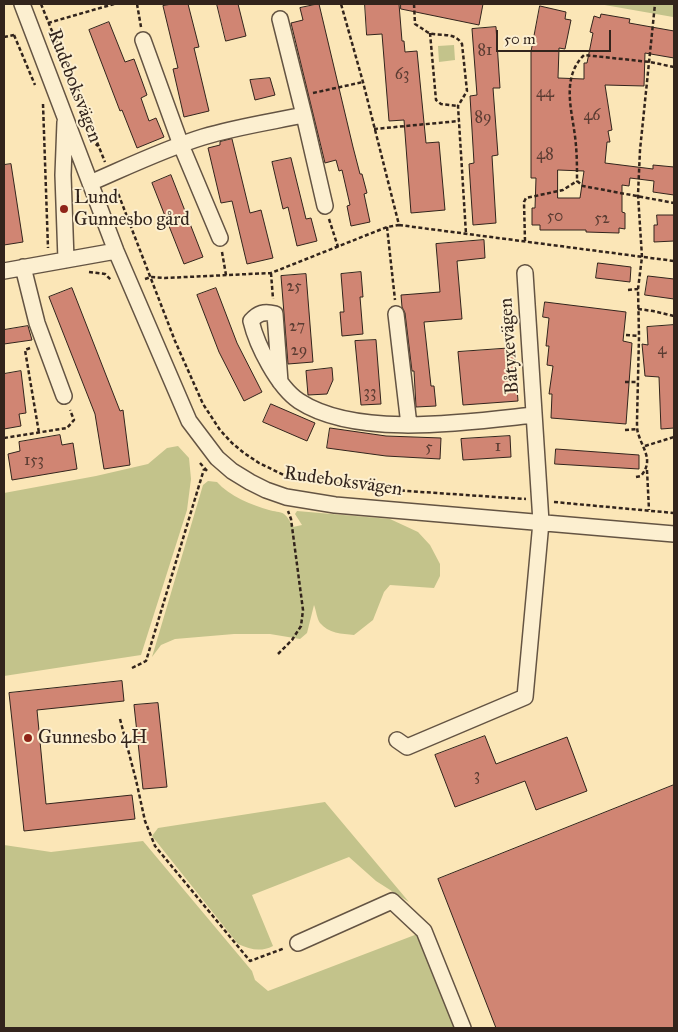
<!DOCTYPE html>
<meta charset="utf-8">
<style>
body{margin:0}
#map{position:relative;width:678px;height:1032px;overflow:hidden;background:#fbe6b7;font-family:"IM FELL Great Primer",serif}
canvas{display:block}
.frame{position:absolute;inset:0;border:5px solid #32241c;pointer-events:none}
.scale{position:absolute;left:496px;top:30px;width:115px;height:22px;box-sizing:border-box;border:2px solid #32241c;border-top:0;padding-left:6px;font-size:15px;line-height:18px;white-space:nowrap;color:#32241c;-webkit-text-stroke:4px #fcefd0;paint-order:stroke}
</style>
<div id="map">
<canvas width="678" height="1032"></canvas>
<div class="frame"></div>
<div class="scale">50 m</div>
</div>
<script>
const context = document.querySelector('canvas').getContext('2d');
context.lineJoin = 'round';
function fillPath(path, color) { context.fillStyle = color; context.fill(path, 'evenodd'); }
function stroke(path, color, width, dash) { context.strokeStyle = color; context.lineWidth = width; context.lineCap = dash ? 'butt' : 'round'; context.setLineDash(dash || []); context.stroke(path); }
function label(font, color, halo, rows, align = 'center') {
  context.font = font + ' "IM FELL Great Primer",serif'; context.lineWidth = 4; context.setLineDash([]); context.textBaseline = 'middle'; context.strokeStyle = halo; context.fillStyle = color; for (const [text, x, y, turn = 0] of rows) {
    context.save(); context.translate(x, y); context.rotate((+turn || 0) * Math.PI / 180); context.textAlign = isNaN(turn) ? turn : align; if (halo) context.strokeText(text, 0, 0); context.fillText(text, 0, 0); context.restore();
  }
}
const green = new Path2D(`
 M 599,4 L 674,4 L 674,17 L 673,17 Z
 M 454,45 L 455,60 L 439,62 L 438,46 Z
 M 178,446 L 189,458 L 191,479 L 187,510 L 141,655 L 4,676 L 4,493 L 96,476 L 148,464 L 167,448 Z
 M 208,481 L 217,482 C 229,496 252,505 269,510 C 274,512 280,511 284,514 C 288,517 290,522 293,527 L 302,525 L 295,514 L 297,511 L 390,519 L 418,532 L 430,545 L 440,564 L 440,576 L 434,588 L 390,585 L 384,592 L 373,620 L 354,635 C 342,634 328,633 320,623 C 317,619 316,610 314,605 L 307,633 L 300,639 L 270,634 L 234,634 L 175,639 L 161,645 L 152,657 L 203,485 Z
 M 325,802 L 409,902 L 376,881 L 349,857 L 252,895 L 273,946 C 261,952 251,950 238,944 L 152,836 L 158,828 Z
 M 143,841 L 252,971 L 255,980 L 268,991 L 420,933 L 456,1028 L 4,1028 L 4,845 L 51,852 Z`);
const building = new Path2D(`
 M 172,4 L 188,4 L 199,47 L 194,48 L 209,111 L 184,117 L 173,69 L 178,68 L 163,6 Z
 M 217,4 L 238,4 L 246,36 L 226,41 Z
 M 319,4 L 353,147 L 360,174 L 362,174 L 367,193 L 364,194 L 370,222 L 351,226 L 347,206 L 350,205 L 342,170 L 339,171 L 336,160 L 325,163 L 291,23 L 303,20 L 300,8 Z
 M 365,4 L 399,4 L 402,41 L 404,41 L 405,52 L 417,51 L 426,143 L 439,142 L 445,210 L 411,213 L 404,120 L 389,121 L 382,34 L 367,35 Z
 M 401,4 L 483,4 L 479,25 L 401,9 Z
 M 540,6 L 566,12 L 565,19 L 571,20 L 565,49 L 559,48 L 558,78 L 584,79 L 584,63 L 587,63 L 593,33 L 590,32 L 594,16 L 600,18 L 601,14 L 630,19 L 629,23 L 674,31 L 674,58 L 645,53 L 644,86 L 605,85 L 612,130 L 608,131 L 610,142 L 607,142 L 605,163 L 653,169 L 653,165 L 674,167 L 674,195 L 653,192 L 654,181 L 630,178 L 629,186 L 622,185 L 622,212 L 625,213 L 625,229 L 619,228 L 619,233 L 586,232 L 586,230 L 540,230 L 540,225 L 532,225 L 532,208 L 535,208 L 536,178 L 531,178 L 531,52 ZM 558,170 L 584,171 L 580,198 L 558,198 Z
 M 109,22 L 125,62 L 134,59 L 147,95 L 141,98 L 149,121 L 156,118 L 164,137 L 137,148 L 122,110 L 120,111 L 89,30 Z
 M 496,27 L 500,88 L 493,88 L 498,155 L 492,156 L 496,223 L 473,225 L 469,164 L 474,163 L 470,96 L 477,95 L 472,29 Z
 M 270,78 L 275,95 L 255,100 L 250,80 Z
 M 232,139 L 250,213 L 261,210 L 273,258 L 247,264 L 232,201 L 221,203 L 208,148 L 220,145 L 220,142 Z
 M 291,158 L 306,219 L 311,218 L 317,241 L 297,246 L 288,207 L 283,209 L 272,162 Z
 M 11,164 L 23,242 L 4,245 L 4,165 Z
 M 171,175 L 203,257 L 184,264 L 152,183 Z
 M 657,215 L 674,215 L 674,241 L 654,242 L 654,225 L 657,225 Z
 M 484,240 L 485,258 L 457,261 L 462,319 L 424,322 L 431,386 L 434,386 L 436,406 L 416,407 L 414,371 L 412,371 L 405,313 L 402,307 L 401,295 L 440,292 L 436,244 Z
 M 598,263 L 631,267 L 630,282 L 596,278 Z
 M 361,272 L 363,297 L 360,297 L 363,334 L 342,336 L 340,312 L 344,312 L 341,274 Z
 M 306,274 L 313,362 L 288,364 L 281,276 Z
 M 648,276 L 674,279 L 674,299 L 645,295 Z
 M 72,288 L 120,411 L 123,410 L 130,465 L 104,469 L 95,414 L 49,297 Z
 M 216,288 L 237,343 L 262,392 L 244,401 L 219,352 L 197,295 Z
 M 545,302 L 626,312 L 623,341 L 632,343 L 626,424 L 551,418 L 552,394 L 549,394 L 553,366 L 547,365 L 549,346 L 546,346 L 549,318 L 543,317 Z
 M 674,325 L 674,428 L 661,429 L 659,377 L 645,376 L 642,344 L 648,345 L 647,327 Z
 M 28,326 L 32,340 L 4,344 L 4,330 Z
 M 376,340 L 381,404 L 361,405 L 355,341 Z
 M 514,348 L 518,401 L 463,405 L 458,352 Z
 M 332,368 L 333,380 L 327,394 L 308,395 L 306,371 Z
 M 21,371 L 26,413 L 19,414 L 21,426 L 4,429 L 4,374 Z
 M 271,404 L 315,423 L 307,441 L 263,422 Z
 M 330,428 L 386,436 L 441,438 L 440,459 L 386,456 L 327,448 Z
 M 60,435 L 62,445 L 73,443 L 77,469 L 12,480 L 8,454 L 20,451 L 19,442 Z
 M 510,436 L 511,457 L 463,460 L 461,439 Z
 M 556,449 L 639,455 L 639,469 L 555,464 Z
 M 122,681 L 124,701 L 37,710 L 46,804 L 132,795 L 135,819 L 24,831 L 9,693 Z
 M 158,703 L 167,787 L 143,789 L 134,705 Z
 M 485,736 L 496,764 L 567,737 L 587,791 L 536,810 L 525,781 L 455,807 L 435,755 Z
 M 674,785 L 674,1028 L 496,1028 L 438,879 Z`);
const path = new Path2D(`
 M 41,4 L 105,162
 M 137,4 L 141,27
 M 414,4 L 415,24 C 420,27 424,30 429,33 C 441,37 454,31 462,44 L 467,91 L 458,106 L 466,234
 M 48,23 L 114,4
 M 430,33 L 436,100 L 441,104 L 458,106
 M 14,35 L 35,85
 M 4,37 L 14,35
 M 674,67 L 650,62 L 584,55 C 559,80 574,115 576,146 C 577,157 577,169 577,181 L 583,186 L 674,203
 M 313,93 L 363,82
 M 43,104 L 48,248
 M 83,108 C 82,119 89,140 98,146
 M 374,129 L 459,121
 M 116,188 L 175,341 L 203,404 L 220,430 L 232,443 L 244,453 L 259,463 L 292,479 L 392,490 L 526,499
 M 329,219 L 338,247
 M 399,225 L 674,261
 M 387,227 L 395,300
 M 525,241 L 524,202 L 526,198 L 563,190 L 577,181
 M 222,252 L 226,275
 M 89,272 L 105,274 L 111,280
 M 271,273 L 273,299
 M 145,279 L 151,277 L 165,278 L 271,273 L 387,227 L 399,225 L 363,82 L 341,4
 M 628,290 L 638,289
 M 638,309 L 653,311 L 674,316
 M 626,335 L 639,336
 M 30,348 L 25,350 L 39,433
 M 625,382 L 638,382
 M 625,430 L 638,429
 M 4,438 L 67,428 L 74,420 L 70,410
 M 645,446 L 674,437
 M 200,463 L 208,472
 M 647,470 L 649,510
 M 636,477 L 641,476 C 654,460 643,450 638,433 C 637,430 637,425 637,421 L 639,336 L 638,289 L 642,257 L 638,195 L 640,150 L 655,4
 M 554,502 L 674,513
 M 278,654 L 292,640 L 301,626 L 303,610 L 291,519 L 288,511
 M 132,668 L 146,661 L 204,469
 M 120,719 L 136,780 L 145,821 L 155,846 L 250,961 L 285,948`);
const minor = new Path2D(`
 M 22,4 L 116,251 L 189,421 L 217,458 L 232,471 L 250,482 L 266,490 L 286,497 L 335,505 L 674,534
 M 280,19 L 304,115
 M 143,40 L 181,145 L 220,238
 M 65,122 L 63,175 L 66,260
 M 90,183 C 127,167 164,149 203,137 C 236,127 270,122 304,115 L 325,206
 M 23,267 L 37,323 L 64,396
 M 4,271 L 116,251
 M 396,314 L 409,425
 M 280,382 L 275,314 C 264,311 258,313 251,321 C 257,346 278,387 299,401 C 357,439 469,422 534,415
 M 397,740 L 407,747 L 525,697 L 541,522 L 525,273
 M 298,943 L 392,901 L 424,931 L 463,1028`);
const markers = [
 [64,209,5,"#8f2418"],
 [28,738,5,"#8f2418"]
];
const numberNames = [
 ["81",485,51],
 ["63",402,75],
 ["44",545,93],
 ["46",592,116],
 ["89",483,118],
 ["48",545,155],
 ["50",555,217],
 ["52",602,219],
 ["25",294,287],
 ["27",297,327],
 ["4",662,350],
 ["29",299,351],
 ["33",370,393],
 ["1",498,447],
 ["5",429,448],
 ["153",34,461],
 ["3",477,776]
];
const streetNames = [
 ["Rudeboksvägen",74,86,69],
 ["Båtyxevägen",510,346,-94],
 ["Rudeboksvägen",343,482,8]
];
const poiNames = [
 ["Lund",74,198],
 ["Gunnesbo gård",74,220],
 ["Gunnesbo 4H",38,738]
];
fillPath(green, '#c3c38b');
fillPath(building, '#d08573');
stroke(building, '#32241c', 1);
stroke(minor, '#645443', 18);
stroke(path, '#32241c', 2.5, [4, 2.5]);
stroke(minor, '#fcefd0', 15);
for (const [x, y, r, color] of markers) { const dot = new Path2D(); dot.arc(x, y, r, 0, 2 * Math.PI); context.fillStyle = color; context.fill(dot); stroke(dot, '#fcefd0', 2); }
label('16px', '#5a3c32', null, numberNames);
label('19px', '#32241c', '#fcefd0', streetNames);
label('19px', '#32241c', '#fcefd0', poiNames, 'left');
</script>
